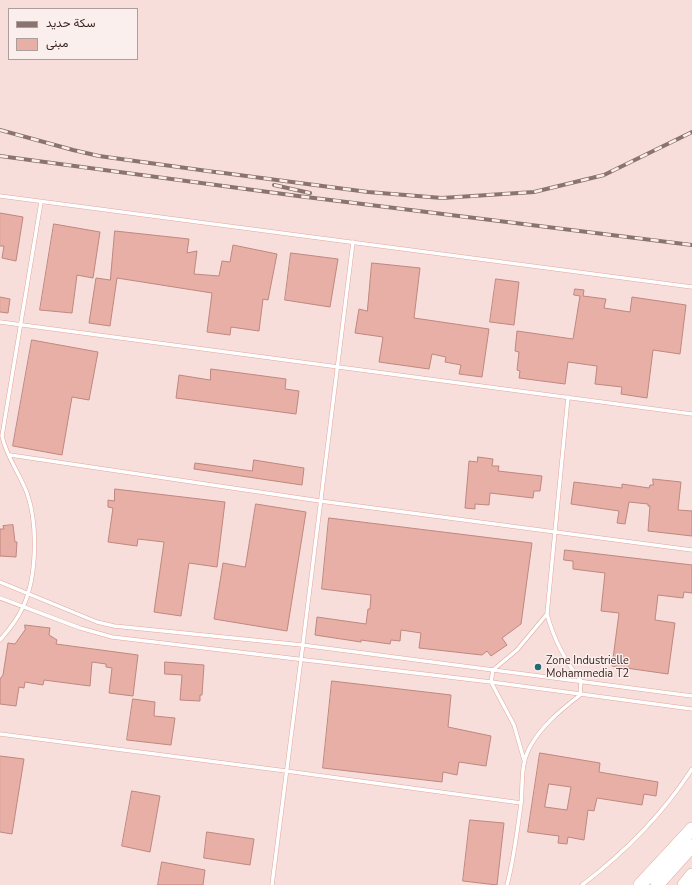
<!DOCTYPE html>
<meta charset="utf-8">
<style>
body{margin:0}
#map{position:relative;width:692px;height:885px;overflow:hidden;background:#f7deda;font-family:"Nunito Sans",Vazirmatn,sans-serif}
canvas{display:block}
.legend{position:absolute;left:8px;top:8px;width:130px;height:52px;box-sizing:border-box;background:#fbefed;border:1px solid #ae9e9b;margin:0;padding:5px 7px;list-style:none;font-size:12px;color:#3b2521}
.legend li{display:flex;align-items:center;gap:8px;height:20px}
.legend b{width:20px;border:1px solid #ae9e9b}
</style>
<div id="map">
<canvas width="692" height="885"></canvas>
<ul class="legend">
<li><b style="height:5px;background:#8b736f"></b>سكة حديد</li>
<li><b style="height:11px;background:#e8afa6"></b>مبنى</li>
</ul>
</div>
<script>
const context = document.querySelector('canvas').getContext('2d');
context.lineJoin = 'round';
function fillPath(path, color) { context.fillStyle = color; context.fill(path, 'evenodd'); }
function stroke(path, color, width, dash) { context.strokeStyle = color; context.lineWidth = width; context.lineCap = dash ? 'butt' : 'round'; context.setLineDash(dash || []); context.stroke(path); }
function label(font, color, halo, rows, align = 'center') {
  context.font = font + ' "Nunito Sans",sans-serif'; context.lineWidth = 3; context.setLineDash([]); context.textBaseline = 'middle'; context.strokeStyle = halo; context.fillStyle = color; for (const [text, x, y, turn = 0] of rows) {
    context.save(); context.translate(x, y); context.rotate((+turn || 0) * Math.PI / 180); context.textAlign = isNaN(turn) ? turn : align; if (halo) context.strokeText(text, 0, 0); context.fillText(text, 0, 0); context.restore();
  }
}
const building = new Path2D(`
 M 0,213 L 23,217 L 16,261 L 2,258 L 4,246 L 0,246 Z
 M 54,224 L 100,232 L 93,278 L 77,275 L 72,313 L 40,310 Z
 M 115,231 L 189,239 L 187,253 L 197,251 L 194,274 L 219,276 L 222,261 L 230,262 L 233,245 L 277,254 L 268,300 L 263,299 L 259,331 L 231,327 L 230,335 L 207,332 L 212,293 L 117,278 L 110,326 L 89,323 L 96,278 L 110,280 Z
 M 291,253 L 338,259 L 330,307 L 285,300 Z
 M 372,263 L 420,268 L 414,318 L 489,329 L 482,377 L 459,374 L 461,365 L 445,362 L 446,357 L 432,354 L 429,369 L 379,362 L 383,337 L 355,333 L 359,309 L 367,311 Z
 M 496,279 L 519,282 L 514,325 L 490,322 Z
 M 575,289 L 584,290 L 583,296 L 606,299 L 604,308 L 630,312 L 632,297 L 686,305 L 680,354 L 653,350 L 647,398 L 621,394 L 622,387 L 595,384 L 597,366 L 568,362 L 565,384 L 519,378 L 520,371 L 517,370 L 519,352 L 515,351 L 517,331 L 573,339 L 580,296 L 574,295 Z
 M 0,297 L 10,299 L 8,313 L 0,312 Z
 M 32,340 L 98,352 L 89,400 L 72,397 L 62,455 L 13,446 Z
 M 211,369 L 286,379 L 285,389 L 299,391 L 296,414 L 176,398 L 179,375 L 210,380 Z
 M 478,457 L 493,459 L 492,466 L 499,466 L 498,471 L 542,476 L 540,491 L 534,491 L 533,498 L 490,493 L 489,505 L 475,504 L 475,509 L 465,508 L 469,461 L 477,462 Z
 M 254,460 L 304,468 L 302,485 L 194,469 L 195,463 L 252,471 Z
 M 653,479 L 681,482 L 678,510 L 692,511 L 692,536 L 648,531 L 650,506 L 648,506 L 648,504 L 629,502 L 625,524 L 617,523 L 619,511 L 571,504 L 574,482 L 622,488 L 622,484 L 649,488 L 650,485 L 653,485 Z
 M 115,489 L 225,502 L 217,567 L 189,563 L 181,616 L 154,612 L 164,542 L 138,539 L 137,546 L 108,542 L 113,508 L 108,507 L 108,500 L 114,501 Z
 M 256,504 L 306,512 L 287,631 L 214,619 L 223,563 L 245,567 Z
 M 329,518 L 532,543 L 521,624 L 502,638 L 507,645 L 491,656 L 487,651 L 482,655 L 419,648 L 421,633 L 401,630 L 400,641 L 391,640 L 390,644 L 361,640 L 361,642 L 315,635 L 317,617 L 366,624 L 368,609 L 370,609 L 371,595 L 322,589 Z
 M 13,525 L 15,542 L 17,542 L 16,557 L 0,556 L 0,529 L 4,529 L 3,526 Z
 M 565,550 L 692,565 L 692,593 L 684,592 L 683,598 L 658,595 L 655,620 L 675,623 L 668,674 L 612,666 L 619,613 L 601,611 L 605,573 L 573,569 L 573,561 L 564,560 Z
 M 25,625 L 50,628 L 49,635 L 57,640 L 56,644 L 138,655 L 133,696 L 109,693 L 112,668 L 106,667 L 106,664 L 92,662 L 90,686 L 44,680 L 43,685 L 25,682 L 24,688 L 19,687 L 16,706 L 0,704 L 0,679 L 3,675 L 8,643 L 15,644 L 25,630 Z
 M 165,662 L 204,665 L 202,695 L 200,695 L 200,701 L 180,700 L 182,675 L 165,674 Z
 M 332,681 L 451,695 L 448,727 L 491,736 L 486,766 L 459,762 L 457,775 L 443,772 L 442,782 L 323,768 Z
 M 133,699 L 155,702 L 154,716 L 175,718 L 171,745 L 127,740 Z
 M 540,753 L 600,763 L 599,772 L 658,782 L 656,796 L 644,794 L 642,805 L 597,798 L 594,811 L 588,810 L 584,840 L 568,837 L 567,844 L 558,843 L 559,836 L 528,832 ZM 549,784 L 571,787 L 567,810 L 545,807 Z
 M 0,756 L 24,759 L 12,834 L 0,832 Z
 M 132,791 L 160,796 L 150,852 L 122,846 Z
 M 470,820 L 504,823 L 497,885 L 463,881 Z
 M 207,832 L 254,839 L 250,865 L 204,858 Z
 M 162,862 L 205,870 L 203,885 L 158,885 Z`);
const lane = new Path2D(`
 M 0,196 L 692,287
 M 0,322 L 692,414
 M 10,455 L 320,501 L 692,550
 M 0,582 L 97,622 L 114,626 L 302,645 L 692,696
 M 0,598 L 80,628 L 112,637 L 491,682 L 692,709
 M 0,640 C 9,630 17,620 23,607 C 37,577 38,524 27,493 C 20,474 6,456 2,436 L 41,202
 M 0,734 L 286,771 L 521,803
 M 524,760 L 514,725 L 491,682 L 493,670 L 517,650 L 547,614
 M 272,885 L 301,659 L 353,242
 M 507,885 C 514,859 517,831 521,804 C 523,786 520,764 530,747 C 541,726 561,710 580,695 L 581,681 C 565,661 554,640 547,614 L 568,397
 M 582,885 C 624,853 663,814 692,769`);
const highway = new Path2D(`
 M 640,885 L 692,829
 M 657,885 L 692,846
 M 684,885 L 692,875`);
const rail = new Path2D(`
 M 0,130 L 73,150 L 99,156 L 222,173
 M 0,156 L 298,196 L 692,245
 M 216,172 L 368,192 L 442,198 L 534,192 L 604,175 L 692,132
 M 274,185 L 310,193`);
const markers = [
 [538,667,4,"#216b76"]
];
const poiNames = [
 ["Zone Industrielle",546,661],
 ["Mohammedia T2",546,674]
];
fillPath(building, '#e8afa6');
stroke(building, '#be877f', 1);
stroke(lane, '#e0a79e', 4.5);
stroke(highway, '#e0a79e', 14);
stroke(lane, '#fff', 3.5);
stroke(highway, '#fff', 13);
stroke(rail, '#8b736f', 4);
stroke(rail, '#fbefed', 2.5, [8]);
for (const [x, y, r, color] of markers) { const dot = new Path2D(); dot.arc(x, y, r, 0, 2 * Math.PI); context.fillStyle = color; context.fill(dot); stroke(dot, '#fbefed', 1.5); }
label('11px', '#3b2521', '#fbefed', poiNames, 'left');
</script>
